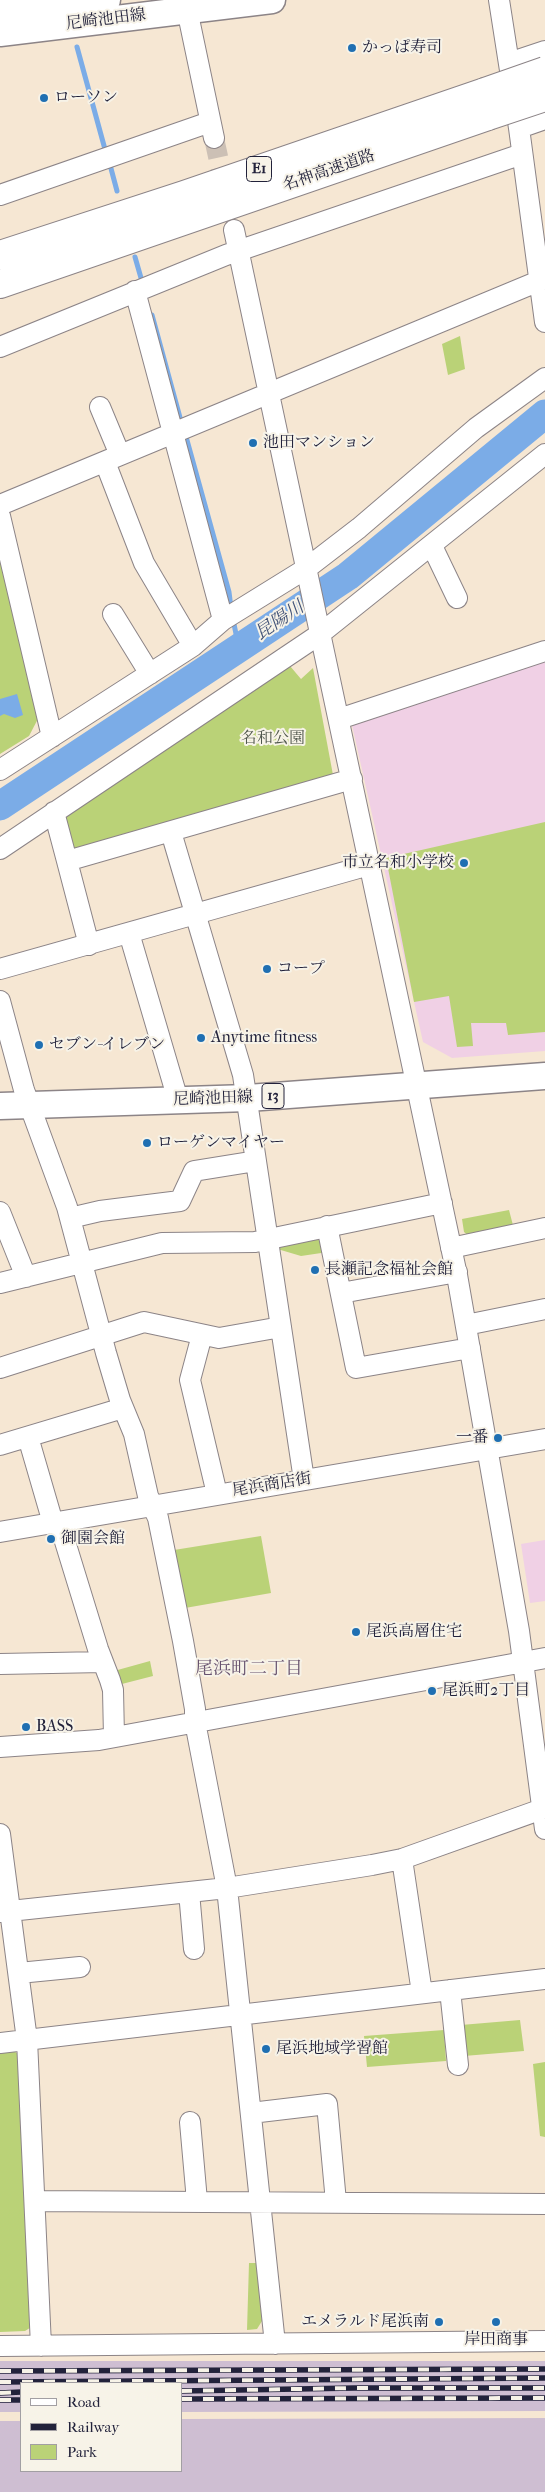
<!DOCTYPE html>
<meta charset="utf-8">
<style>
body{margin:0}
#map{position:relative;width:545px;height:2492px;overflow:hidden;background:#f6e7d3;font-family:"IM FELL French Canon",serif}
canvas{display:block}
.legend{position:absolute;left:20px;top:2382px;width:162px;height:90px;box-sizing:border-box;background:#f7f3e8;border:1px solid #a29fa3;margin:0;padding:6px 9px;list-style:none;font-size:15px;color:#22223b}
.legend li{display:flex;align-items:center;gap:10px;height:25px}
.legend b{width:25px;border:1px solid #a29fa3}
</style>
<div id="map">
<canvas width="545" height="2492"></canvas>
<ul class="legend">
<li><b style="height:6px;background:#fff"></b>Road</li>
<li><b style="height:6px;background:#22223b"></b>Railway</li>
<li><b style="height:14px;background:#bad277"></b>Park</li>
</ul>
</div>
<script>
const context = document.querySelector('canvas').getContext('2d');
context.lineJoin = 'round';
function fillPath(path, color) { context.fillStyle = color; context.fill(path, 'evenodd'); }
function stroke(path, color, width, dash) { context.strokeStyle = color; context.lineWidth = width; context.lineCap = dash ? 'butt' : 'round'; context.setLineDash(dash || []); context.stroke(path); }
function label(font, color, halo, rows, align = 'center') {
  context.font = font + ' "IM FELL French Canon","Noto Serif JP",serif'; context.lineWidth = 4; context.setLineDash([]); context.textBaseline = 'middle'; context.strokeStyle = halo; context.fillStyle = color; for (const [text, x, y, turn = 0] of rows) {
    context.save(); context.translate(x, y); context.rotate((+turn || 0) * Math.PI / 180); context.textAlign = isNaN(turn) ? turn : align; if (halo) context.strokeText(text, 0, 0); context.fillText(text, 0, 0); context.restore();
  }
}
const built = new Path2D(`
 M 545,662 L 545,1051 L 452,1058 L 423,1042 L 352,725 L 355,719 Z
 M 545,1540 L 545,1601 L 530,1603 L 521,1544 Z`);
const industrial = new Path2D(`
 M 0,2361 L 545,2361 L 545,2411 L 181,2412 L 181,2383 L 21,2383 L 21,2412 L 0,2412 Z
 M 545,2418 L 545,2492 L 0,2492 L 0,2421 L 21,2421 L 21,2471 L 181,2471 L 181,2419 Z`);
const green = new Path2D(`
 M 460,336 L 465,369 L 448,375 L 442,344 Z
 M 0,550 L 40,715 L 29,736 L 0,754 Z
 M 290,666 L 301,679 L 313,668 L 333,775 L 71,853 L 62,817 Z
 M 545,822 L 545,1032 L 508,1035 L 506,1023 L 471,1023 L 473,1046 L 457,1047 L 449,996 L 414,1002 L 386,858 Z
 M 509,1210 L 514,1229 L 471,1238 L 464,1232 L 462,1219 Z
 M 318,1233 L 328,1252 L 301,1256 L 274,1248 Z
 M 261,1536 L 271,1593 L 185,1608 L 174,1550 Z
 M 150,1661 L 153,1676 L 118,1685 L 114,1671 Z
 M 520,2020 L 524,2051 L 464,2056 L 461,2025 Z
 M 444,2030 L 446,2061 L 367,2067 L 364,2036 Z
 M 12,2050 L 20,2055 L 33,2326 L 25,2331 L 0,2332 L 0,2052 Z
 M 545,2062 L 545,2137 L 540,2136 L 533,2064 Z
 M 249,2263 L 257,2263 L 262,2321 L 257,2329 L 247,2330 Z`);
const water = new Path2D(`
 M 17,694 L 23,715 L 15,718 L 4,714 L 0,716 L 0,699 Z`);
const stream = new Path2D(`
 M 77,47 L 106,153
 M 109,161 L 117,191
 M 135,257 L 143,285
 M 152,315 L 182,425
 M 185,433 L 229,592 L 231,608
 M 233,619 L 239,649`);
const river = new Path2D(`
 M 0,806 L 348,576 L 545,414`);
const minorTunnel = new Path2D(`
 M 214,138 L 234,230`);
const minor = new Path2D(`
 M 185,0 L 214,138
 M 499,0 L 519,128 L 545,322
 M 509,63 L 545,51
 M 519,128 L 545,119
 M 0,195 L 210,122
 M 234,230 L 457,1275 L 519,1631 L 545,1829
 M 135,291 L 223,620
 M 0,347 L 226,255 L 522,154
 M 100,407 L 120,455
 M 105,462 L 144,563 L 193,646
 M 0,505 L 539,281
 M 0,516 L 52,737
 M 432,546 L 457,598
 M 113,614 L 150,674
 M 339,719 L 545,651
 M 0,770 L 193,646 L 223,620 L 307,568 L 359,528 L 476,428 L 545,378
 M 54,812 L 67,861
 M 171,832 L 243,1075 L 304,1480
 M 0,849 L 320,634 L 545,454
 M 129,933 L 178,1100
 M 89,945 L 67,861 L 352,779
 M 0,969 L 369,865
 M 0,1001 L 24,1090 L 67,1207 L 106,1353 L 120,1400 L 134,1434 L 148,1496 L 158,1518 L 183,1641 L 195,1709 L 195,1722 L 227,1888 L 275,2344
 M 0,1212 L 26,1277
 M 70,1218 L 100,1211 L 180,1201 L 194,1171 L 256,1161
 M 327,1226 L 356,1368 L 470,1348
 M 451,1248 L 545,1228
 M 0,1283 L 162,1243 L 255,1242 L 442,1203
 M 341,1293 L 457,1272
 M 466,1325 L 545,1309
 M 202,1335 L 190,1380 L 217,1494
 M 0,1368 L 144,1322 L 219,1338 L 281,1327
 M 28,1437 L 53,1523
 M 0,1445 L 123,1408
 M 59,1522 L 98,1649 L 110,1680 L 113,1690 L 114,1737
 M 0,1532 L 545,1439
 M 0,1664 L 103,1662
 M 0,1747 L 99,1740 L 545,1658
 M 0,1834 L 27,2040 L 41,2346
 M 402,1859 L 422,1993
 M 189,1892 L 194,1949
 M 0,1912 L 227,1888 L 372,1865 L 402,1859 L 545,1808
 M 19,1973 L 80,1967
 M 450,1990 L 458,2065
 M 0,2043 L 545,1979
 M 251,2113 L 327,2104 L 336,2202
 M 190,2122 L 197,2201
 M 36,2201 L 545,2204
 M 0,2346 L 545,2341`);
const major = new Path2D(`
 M 0,13 L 107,0
 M 0,33 L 272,0
 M 0,1106 L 248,1098 L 545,1076`);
const highway = new Path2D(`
 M 0,255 L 184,195 L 485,92
 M 0,284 L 488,116`);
const rail = new Path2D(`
 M 0,2371 L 545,2369
 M 0,2382 L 545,2378
 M 181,2391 L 355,2388 L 545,2388
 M 0,2393 L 21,2392
 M 181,2399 L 545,2398
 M 0,2400 L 21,2400`);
const highwayBridge = new Path2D(`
 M 485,92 L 545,71
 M 488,116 L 545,97`);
const markers = [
 [352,48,5,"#1f6fb2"],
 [44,98,5,"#1f6fb2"],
 [253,443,5,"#1f6fb2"],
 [464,863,5,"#1f6fb2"],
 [267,969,5,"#1f6fb2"],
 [201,1038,5,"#1f6fb2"],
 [39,1045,5,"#1f6fb2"],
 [147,1143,5,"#1f6fb2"],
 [315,1270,5,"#1f6fb2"],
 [498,1438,5,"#1f6fb2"],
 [51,1539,5,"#1f6fb2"],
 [356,1632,5,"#1f6fb2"],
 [432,1691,5,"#1f6fb2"],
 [26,1727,5,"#1f6fb2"],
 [266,2049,5,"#1f6fb2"],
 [439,2322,5,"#1f6fb2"],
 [496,2322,5,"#1f6fb2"]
];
const shields = [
 [259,169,25],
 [273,1096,22]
];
const shieldNames = [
 ["E1",259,169],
 ["13",273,1096]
];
const streetNames = [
 ["尼崎池田線",106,20,-7],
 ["名神高速道路",329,171,-19],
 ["尼崎池田線",213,1099,-2],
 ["尾浜商店街",272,1485,-9]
];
const poiNames = [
 ["かっぱ寿司",362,48],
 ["ローソン",54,98],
 ["池田マンション",263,443],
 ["市立名和小学校",454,863,"right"],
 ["コープ",277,969],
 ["Anytime fitness",211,1038],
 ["セブン-イレブン",49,1045],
 ["ローゲンマイヤー",157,1143],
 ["長瀬記念福祉会館",325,1270],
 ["一番",488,1438,"right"],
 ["御園会館",61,1539],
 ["尾浜高層住宅",366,1632],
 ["尾浜町2丁目",442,1691],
 ["BASS",36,1727],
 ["尾浜地域学習館",276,2049],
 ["エメラルド尾浜南",429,2322,"right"],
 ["岸田商事",496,2340,"center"]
];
const parkNames = [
 ["名和公園",273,739]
];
const waterNames = [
 ["昆陽川",280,621,-34]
];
const neighbourhoodNames = [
 ["尾浜町二丁目",249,1670]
];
fillPath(built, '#f0d0e5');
fillPath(industrial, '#cebed2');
fillPath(green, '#bad277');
fillPath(water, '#7bace7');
stroke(stream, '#7bace7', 5);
stroke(river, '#7bace7', 29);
stroke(minorTunnel, '#ccc0b5', 20, [20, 10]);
stroke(minor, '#8c8487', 22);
stroke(major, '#8c8487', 29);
stroke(highway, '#8c8487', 30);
stroke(minor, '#fff', 20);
stroke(major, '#fff', 26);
stroke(highway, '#fff', 28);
stroke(rail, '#22223b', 5.5);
stroke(rail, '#f7f3e8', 4, [11]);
stroke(highwayBridge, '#8c8487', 30, []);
stroke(highwayBridge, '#fff', 28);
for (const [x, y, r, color] of markers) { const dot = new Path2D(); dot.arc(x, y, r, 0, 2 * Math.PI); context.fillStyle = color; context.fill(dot); stroke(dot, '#f7f3e8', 2); }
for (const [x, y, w] of shields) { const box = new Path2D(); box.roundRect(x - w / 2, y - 12.5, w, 25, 4); context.fillStyle = '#f7f3e8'; context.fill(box); stroke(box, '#22223b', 1); }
label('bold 15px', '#22223b', null, shieldNames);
label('16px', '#22223b', '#f7f3e8', streetNames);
label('16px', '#22223b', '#f7f3e8', poiNames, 'left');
label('16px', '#50574d', '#f7f3e8', parkNames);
label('italic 18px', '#415277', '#f7f3e8', waterNames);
label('18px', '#67526e', '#f7f3e8', neighbourhoodNames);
</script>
